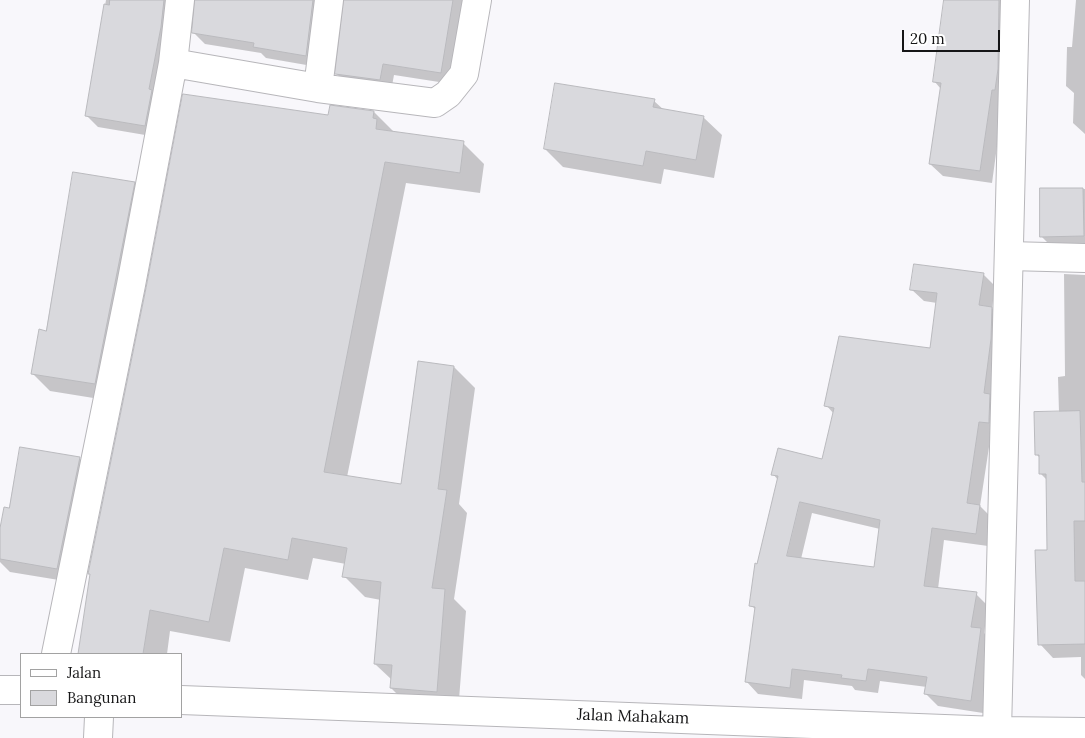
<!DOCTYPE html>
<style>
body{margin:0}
#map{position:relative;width:1085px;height:738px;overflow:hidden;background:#f8f7fb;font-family:Lora,serif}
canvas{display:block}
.legend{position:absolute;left:20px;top:653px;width:162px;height:65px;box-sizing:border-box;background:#fff;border:1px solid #a2a2a2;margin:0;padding:6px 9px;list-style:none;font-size:15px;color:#161617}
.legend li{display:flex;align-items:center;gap:10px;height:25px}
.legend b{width:25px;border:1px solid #a2a2a2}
.scale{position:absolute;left:902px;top:30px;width:98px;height:22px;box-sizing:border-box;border:2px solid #161617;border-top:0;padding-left:6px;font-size:15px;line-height:18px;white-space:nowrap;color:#161617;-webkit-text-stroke:4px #fff;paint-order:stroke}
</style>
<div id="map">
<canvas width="1085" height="738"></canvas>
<ul class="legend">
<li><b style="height:6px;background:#fff"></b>Jalan</li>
<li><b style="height:14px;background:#d9d9dd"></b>Bangunan</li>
</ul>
<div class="scale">20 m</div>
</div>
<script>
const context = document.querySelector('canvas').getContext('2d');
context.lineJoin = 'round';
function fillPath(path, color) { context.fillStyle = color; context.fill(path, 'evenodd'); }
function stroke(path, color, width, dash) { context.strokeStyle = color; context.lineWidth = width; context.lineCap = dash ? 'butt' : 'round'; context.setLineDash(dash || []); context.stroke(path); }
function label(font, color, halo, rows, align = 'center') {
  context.font = font + ' Lora,serif'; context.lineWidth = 5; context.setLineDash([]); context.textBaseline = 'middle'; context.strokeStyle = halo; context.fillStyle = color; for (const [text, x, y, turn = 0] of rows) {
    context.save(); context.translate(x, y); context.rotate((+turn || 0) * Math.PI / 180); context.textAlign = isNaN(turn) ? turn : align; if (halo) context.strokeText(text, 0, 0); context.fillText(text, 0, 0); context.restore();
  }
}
const shadow = new Path2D(`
 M 106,0 L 182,0 L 157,137 L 98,127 L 86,115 Z
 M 197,0 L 331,0 L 318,67 L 266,58 L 261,53 L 205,44 L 193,32 Z
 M 346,0 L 466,0 L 452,84 L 394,75 L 391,91 L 348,86 L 337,74 Z
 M 961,0 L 1017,0 L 992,183 L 943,176 L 930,164 L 941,89 L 934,81 Z
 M 1076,0 L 1085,0 L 1085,134 L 1073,123 L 1074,93 L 1066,86 L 1067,47 L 1072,47 Z
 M 654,101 L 664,110 L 703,117 L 722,135 L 714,178 L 664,169 L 661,184 L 563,167 L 545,149 Z
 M 331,107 L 374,112 L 395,133 L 463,143 L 484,164 L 480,193 L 406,183 L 347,477 L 402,485 L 454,367 L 475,388 L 459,504 L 467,513 L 454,599 L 466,611 L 458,712 L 412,709 L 391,688 L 392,680 L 375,664 L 381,600 L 365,597 L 344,576 L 346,564 L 313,558 L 308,580 L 245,568 L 230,642 L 170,631 L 167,654 L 79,654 L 91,575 L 329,117 Z
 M 134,183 L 151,201 L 112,401 L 50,391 L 32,373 L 47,332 Z
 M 1041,189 L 1085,189 L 1085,254 L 1054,249 L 1041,236 Z
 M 983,274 L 995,286 L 992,308 L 1004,320 L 991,434 L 980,506 L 992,518 L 988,546 L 944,540 L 938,589 L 976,594 L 988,606 L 984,633 L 993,642 L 983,713 L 938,706 L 926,694 L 927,687 L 880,681 L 878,693 L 855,690 L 852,686 L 804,680 L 802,699 L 758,694 L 746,681 L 756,610 L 751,605 L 758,565 L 778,480 L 773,474 L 823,460 L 834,414 L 826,405 L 931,350 L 937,303 L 924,301 L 911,289 ZM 812,513 L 880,529 L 875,568 L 801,559 Z
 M 1064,274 L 1085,275 L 1085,679 L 1081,675 L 1081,657 L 1053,658 L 1040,644 L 1048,551 L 1047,480 L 1041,474 L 1041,459 L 1036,454 L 1059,413 L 1058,377 L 1065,376 Z
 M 79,458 L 93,472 L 71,582 L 10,572 L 0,562 L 0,536 L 10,510 Z`);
const building = new Path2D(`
 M 110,0 L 164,0 L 161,27 L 149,89 L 152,90 L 145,126 L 85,116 L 104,4 L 109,5 Z
 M 195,0 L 313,0 L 306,56 L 253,47 L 254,43 L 192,33 Z
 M 344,0 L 453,0 L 441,73 L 383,64 L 380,80 L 335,74 Z
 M 944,0 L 999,0 L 998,69 L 995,90 L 992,90 L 980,171 L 929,164 L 941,83 L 933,82 Z
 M 555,83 L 655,99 L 653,107 L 704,116 L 696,160 L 646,151 L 643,166 L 544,149 Z
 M 183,94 L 328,115 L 330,105 L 374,111 L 373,118 L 377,119 L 376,129 L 464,141 L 460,173 L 385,162 L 324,472 L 401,484 L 418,361 L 454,366 L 438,489 L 447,490 L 432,588 L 445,589 L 437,692 L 390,688 L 392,665 L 374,664 L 381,582 L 342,577 L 347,548 L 292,538 L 288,560 L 224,548 L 209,622 L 150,610 L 143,654 L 78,654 L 90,574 L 88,574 L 146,288 Z
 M 73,172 L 135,182 L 95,384 L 31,374 L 39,329 L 46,331 Z
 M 1040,188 L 1083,188 L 1084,236 L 1040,237 Z
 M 914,264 L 984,273 L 979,305 L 992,307 L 991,339 L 984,393 L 990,394 L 989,420 L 989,423 L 979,422 L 967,503 L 980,505 L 976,534 L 932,528 L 924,586 L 977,592 L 971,627 L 981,628 L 971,701 L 924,694 L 927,677 L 868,669 L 866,681 L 841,678 L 842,675 L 792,669 L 790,688 L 745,682 L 755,607 L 749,606 L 755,563 L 757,564 L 778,476 L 771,475 L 778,448 L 822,459 L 834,408 L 824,406 L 839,336 L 930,348 L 937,293 L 910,290 ZM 800,502 L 880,520 L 874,567 L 787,556 Z
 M 1080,411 L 1082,482 L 1085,482 L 1085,521 L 1074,521 L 1075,581 L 1085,581 L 1085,644 L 1038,645 L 1035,550 L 1047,550 L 1046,474 L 1039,474 L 1039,455 L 1035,455 L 1034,412 Z
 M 20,447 L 80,457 L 57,569 L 0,559 L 0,528 L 4,507 L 9,508 Z`);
const minor = new Path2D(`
 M 173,63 L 318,88 L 435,103 L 448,94 L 464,74 L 477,0
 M 318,88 L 329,0
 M 1009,256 L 1085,258
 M 56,654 L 131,285 L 173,63 L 180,0
 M 98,738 L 99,717`);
const tertiary = new Path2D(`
 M 997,731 L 1015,0`);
const primary = new Path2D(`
 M 0,690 L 21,690
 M 181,700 L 997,731 L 1085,732`);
const streetNames = [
 ["Jalan Mahakam",633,717,2]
];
fillPath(shadow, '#0003');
fillPath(building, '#d9d9dd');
stroke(building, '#bababe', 1);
stroke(minor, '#b7b6ba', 30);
stroke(tertiary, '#b7b6ba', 30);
stroke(primary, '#b7b6ba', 30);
stroke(minor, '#fff', 28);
stroke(tertiary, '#fff', 28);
stroke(primary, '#fff', 28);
label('16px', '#161617', '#fff', streetNames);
</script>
